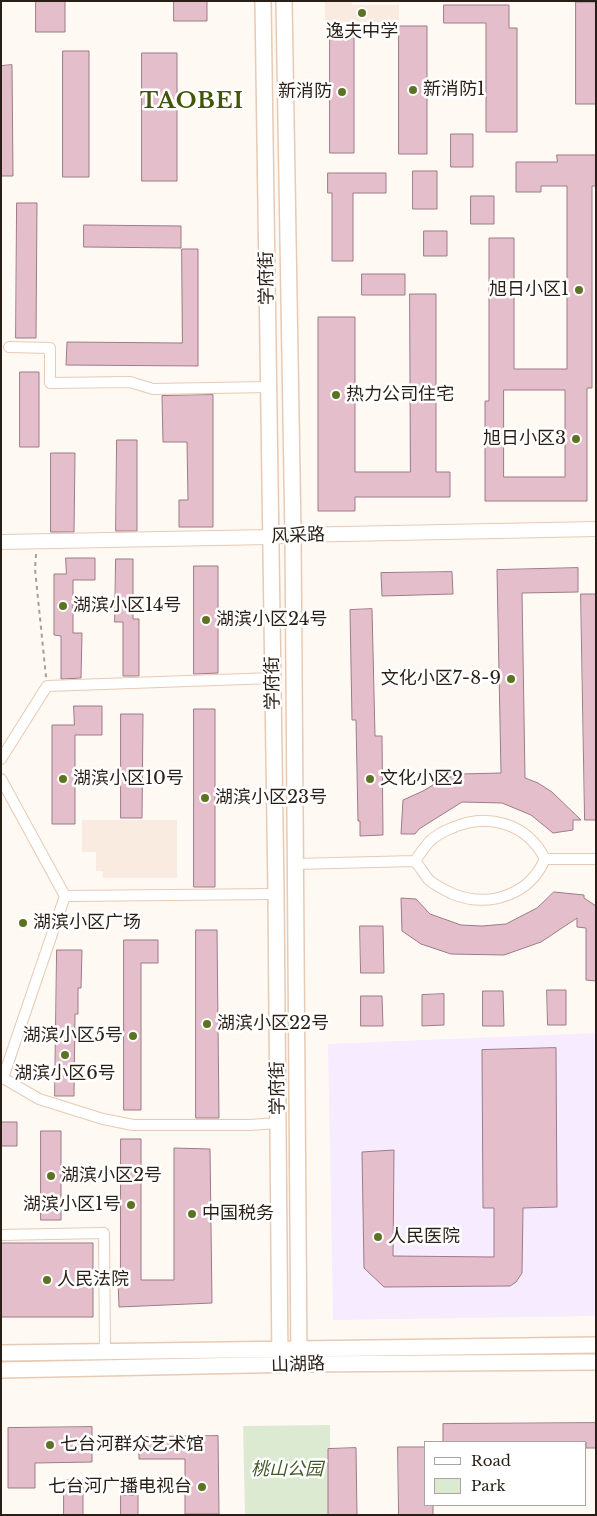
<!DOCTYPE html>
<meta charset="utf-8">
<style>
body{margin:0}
#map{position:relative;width:597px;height:1516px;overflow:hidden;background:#fff9f4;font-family:"Libre Baskerville",serif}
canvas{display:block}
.frame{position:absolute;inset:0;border:2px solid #2a1f16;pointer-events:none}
.legend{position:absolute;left:424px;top:1441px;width:162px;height:65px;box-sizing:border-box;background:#fff;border:1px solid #aaa5a2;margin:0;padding:6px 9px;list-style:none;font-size:15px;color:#2a1f16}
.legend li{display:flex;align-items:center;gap:10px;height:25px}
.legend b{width:25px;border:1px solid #aaa5a2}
</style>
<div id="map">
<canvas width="597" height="1516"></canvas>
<div class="frame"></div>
<ul class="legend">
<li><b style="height:6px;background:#fff"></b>Road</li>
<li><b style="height:14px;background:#ddead2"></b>Park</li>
</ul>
</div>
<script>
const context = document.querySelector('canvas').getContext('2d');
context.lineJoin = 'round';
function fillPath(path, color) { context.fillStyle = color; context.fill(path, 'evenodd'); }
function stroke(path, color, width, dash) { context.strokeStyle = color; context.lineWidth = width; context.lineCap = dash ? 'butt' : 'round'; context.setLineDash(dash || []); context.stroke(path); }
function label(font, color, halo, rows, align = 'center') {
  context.font = font + ' "Libre Baskerville","Noto Sans SC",serif'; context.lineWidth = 5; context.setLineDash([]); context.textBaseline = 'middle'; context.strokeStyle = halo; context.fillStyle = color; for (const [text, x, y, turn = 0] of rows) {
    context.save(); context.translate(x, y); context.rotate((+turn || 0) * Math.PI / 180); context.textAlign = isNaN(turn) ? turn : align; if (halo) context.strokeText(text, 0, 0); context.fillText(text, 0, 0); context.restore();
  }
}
const built = new Path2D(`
 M 325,1 L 352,1 L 352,5 L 399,5 L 399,22 L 325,22 Z
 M 82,820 L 177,820 L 177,878 L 103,878 L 103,871 L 96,871 L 96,852 L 82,852 Z`);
const medical = new Path2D(`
 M 596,1033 L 596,1316 L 333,1320 L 328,1044 Z`);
const green = new Path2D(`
 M 330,1425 L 331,1515 L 245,1515 L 243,1426 Z`);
const building = new Path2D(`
 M 36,1 L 65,1 L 65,32 L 36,32 Z
 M 174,1 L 207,1 L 207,21 L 174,21 Z
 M 576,2 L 596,2 L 596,104 L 576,104 Z
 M 444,5 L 509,5 L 509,28 L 517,28 L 517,132 L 486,132 L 486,23 L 444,23 Z
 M 399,26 L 427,26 L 427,154 L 399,154 Z
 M 330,32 L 354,32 L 354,153 L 330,153 Z
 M 63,51 L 89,51 L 89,177 L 63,177 Z
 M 142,53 L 177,53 L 177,181 L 142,181 Z
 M 12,65 L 13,176 L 1,176 L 1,66 Z
 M 451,134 L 473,134 L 473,167 L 451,167 Z
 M 557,155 L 596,155 L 596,186 L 592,186 L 592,388 L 587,388 L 587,501 L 485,501 L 485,401 L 489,401 L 489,238 L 514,238 L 514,369 L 567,369 L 567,186 L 541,186 L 541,192 L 516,192 L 516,162 L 557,162 ZM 504,390 L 565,390 L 565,477 L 504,477 Z
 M 413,171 L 437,171 L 437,209 L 413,209 Z
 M 328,173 L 386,173 L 386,193 L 353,193 L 353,261 L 332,261 L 332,193 L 328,193 Z
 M 471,196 L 494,196 L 494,224 L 471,224 Z
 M 17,203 L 37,203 L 36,338 L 16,338 Z
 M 84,225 L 181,226 L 181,248 L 84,247 Z
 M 424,231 L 447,231 L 447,256 L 424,256 Z
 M 182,249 L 198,249 L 198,366 L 66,365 L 67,342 L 182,343 Z
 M 362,274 L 405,274 L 405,295 L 362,295 Z
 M 410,294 L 436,294 L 436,472 L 450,472 L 450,497 L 355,497 L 355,511 L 318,511 L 318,317 L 355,317 L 355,472 L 410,472 Z
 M 20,372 L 39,372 L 39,447 L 20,447 Z
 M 213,395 L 213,527 L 179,527 L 179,500 L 188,500 L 187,442 L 163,442 L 162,396 Z
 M 117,440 L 137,440 L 137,531 L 116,531 Z
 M 51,453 L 75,453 L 74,532 L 51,532 Z
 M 66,558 L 95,558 L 95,580 L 73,580 L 73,633 L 82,633 L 81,678 L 61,679 L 61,636 L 54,635 L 54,574 L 66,574 Z
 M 116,559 L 133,559 L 133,619 L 139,619 L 139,676 L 123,676 L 123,622 L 115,622 Z
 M 194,566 L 218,566 L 218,673 L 194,674 Z
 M 578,568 L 578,592 L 522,593 L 525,778 L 538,783 L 552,792 L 581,820 L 573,820 L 573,830 L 553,833 L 531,815 L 502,803 L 462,802 L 419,829 L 415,834 L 401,834 L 403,800 L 423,791 L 443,779 L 460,774 L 501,773 L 497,570 Z
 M 452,572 L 453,594 L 382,596 L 381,573 Z
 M 581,594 L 596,594 L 596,820 L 585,820 Z
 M 372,609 L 375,736 L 382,736 L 383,835 L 360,836 L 360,821 L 358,821 L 356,720 L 352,720 L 350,610 Z
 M 74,706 L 102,706 L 102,735 L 75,735 L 75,824 L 52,824 L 52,725 L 74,725 Z
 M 194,709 L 215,709 L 215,887 L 194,887 Z
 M 121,714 L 143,714 L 142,818 L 121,818 Z
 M 554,892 L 584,895 L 584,898 L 596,906 L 596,981 L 586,980 L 586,928 L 577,927 L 577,918 L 541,942 L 504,955 L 451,954 L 421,944 L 402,931 L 401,898 L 416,899 L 430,914 L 461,925 L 482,926 L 506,924 L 537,908 Z
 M 360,926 L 383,926 L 384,973 L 361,973 Z
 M 196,930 L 217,930 L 219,1118 L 196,1118 Z
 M 124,940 L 158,940 L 158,963 L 141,963 L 141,1110 L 124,1110 Z
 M 57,950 L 82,950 L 81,988 L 78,988 L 78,1014 L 75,1014 L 74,1096 L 55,1096 Z
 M 547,990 L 566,990 L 566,1025 L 548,1025 Z
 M 483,991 L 503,991 L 504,1026 L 483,1026 Z
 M 444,994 L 444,1025 L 422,1026 L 422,995 Z
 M 361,996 L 382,996 L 383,1026 L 361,1026 Z
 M 556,1048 L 557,1207 L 523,1208 L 522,1273 L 516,1282 L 510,1286 L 384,1287 L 364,1268 L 362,1152 L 394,1150 L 393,1256 L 494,1257 L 494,1208 L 483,1208 L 482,1050 Z
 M 1,1122 L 17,1122 L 17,1146 L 1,1146 Z
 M 41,1131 L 61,1131 L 61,1220 L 41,1220 Z
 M 121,1139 L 141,1139 L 141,1280 L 174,1280 L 174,1148 L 210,1149 L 212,1303 L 119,1307 L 118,1280 L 120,1280 Z
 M 1,1243 L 93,1243 L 93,1317 L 1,1317 Z
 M 596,1423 L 596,1448 L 586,1448 L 586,1442 L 443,1442 L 443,1424 Z
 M 92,1427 L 92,1462 L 35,1463 L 35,1488 L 8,1488 L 8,1428 Z
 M 218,1436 L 219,1514 L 185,1514 L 185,1459 L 139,1459 L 139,1437 Z
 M 398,1447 L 426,1447 L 426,1505 L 433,1505 L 433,1515 L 399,1515 Z
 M 356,1448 L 357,1515 L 328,1515 L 328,1449 Z
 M 64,1480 L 83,1480 L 83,1515 L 64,1515 Z
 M 121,1495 L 138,1495 L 138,1515 L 121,1515 Z`);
const path = new Path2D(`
 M 36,554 L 35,569 L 46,677`);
const street = new Path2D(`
 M 9,347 L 50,348 L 50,383 L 130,382 L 153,389 L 269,387
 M 1,759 L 47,686 L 273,678
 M 1,779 L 65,896 L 276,894
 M 415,861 C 419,855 424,848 429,842 C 435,836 444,831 452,828 C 487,812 527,823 545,859 L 596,859
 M 295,864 L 415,861 C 420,867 424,874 429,880 C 436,886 445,890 453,894 C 488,908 529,896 545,859
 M 3,1078 L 39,1099 L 103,1119 L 133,1125 L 250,1125 L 278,1123
 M 1,1079 L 3,1078 L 65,896
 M 1,1235 L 104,1233 L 105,1351`);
const secondary = new Path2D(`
 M 1,542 L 271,537 L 293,535 L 596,529`);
const primary = new Path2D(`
 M 263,1 L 276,894 L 280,1365
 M 284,1 L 293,535 L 299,1364
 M 1,1353 L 596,1345
 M 1,1370 L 299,1364 L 596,1362`);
const markers = [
 [362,13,5,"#5d7324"],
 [413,90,5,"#5d7324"],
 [342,92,5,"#5d7324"],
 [579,290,5,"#5d7324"],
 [336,395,5,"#5d7324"],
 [576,439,5,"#5d7324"],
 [63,606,5,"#5d7324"],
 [206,620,5,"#5d7324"],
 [511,679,5,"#5d7324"],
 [63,779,5,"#5d7324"],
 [370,779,5,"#5d7324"],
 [205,798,5,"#5d7324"],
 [23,923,5,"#5d7324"],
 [207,1024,5,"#5d7324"],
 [133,1036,5,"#5d7324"],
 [65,1055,5,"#5d7324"],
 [51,1176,5,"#5d7324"],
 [131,1205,5,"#5d7324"],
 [192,1214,5,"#5d7324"],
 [378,1237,5,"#5d7324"],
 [47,1280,5,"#5d7324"],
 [50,1445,5,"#5d7324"],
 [202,1487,5,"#5d7324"]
];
const poiNames = [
 ["逸夫中学",362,32,"center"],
 ["新消防1",423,90],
 ["新消防",332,92,"right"],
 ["旭日小区1",569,290,"right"],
 ["热力公司住宅",346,395],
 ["旭日小区3",566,439,"right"],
 ["湖滨小区14号",73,606],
 ["湖滨小区24号",216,620],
 ["文化小区7-8-9",501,679,"right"],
 ["湖滨小区10号",73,779],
 ["文化小区2",380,779],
 ["湖滨小区23号",215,798],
 ["湖滨小区广场",33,923],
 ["湖滨小区22号",217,1024],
 ["湖滨小区5号",123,1036,"right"],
 ["湖滨小区6号",65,1074,"center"],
 ["湖滨小区2号",61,1176],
 ["湖滨小区1号",121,1205,"right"],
 ["中国税务",202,1214],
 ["人民医院",388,1237],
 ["人民法院",57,1280],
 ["七台河群众艺术馆",60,1445],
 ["七台河广播电视台",192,1487,"right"]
];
const streetNames = [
 ["学府街",267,278,-91],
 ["风采路",298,536,-2],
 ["学府街",273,683,-91],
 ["学府街",278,1088,-91],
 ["山湖路",298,1365,-2]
];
const parkNames = [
 ["桃山公园",287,1470]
];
const districtNames = [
 ["TAOBEI",192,102]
];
fillPath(built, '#faebe0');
fillPath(medical, '#f7ebff');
fillPath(green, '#ddead2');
fillPath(building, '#e5becc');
stroke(building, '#9d7b87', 1);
stroke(street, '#e7cab3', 12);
stroke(secondary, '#e7cab3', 16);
stroke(primary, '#e7cab3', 18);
stroke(path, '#a69e97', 2, [4, 4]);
stroke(street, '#fff', 10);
stroke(secondary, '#fff', 14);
stroke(primary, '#fff', 15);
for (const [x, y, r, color] of markers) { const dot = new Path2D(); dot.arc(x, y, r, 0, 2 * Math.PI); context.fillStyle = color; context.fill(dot); stroke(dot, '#fff', 2); }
label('18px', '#2a1f16', '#fff', poiNames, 'left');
label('18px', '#2a1f16', '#fff', streetNames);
label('italic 18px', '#435a29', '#fff', parkNames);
context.letterSpacing = '1px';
label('bold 22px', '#435607', '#fff', districtNames);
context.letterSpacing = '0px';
</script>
